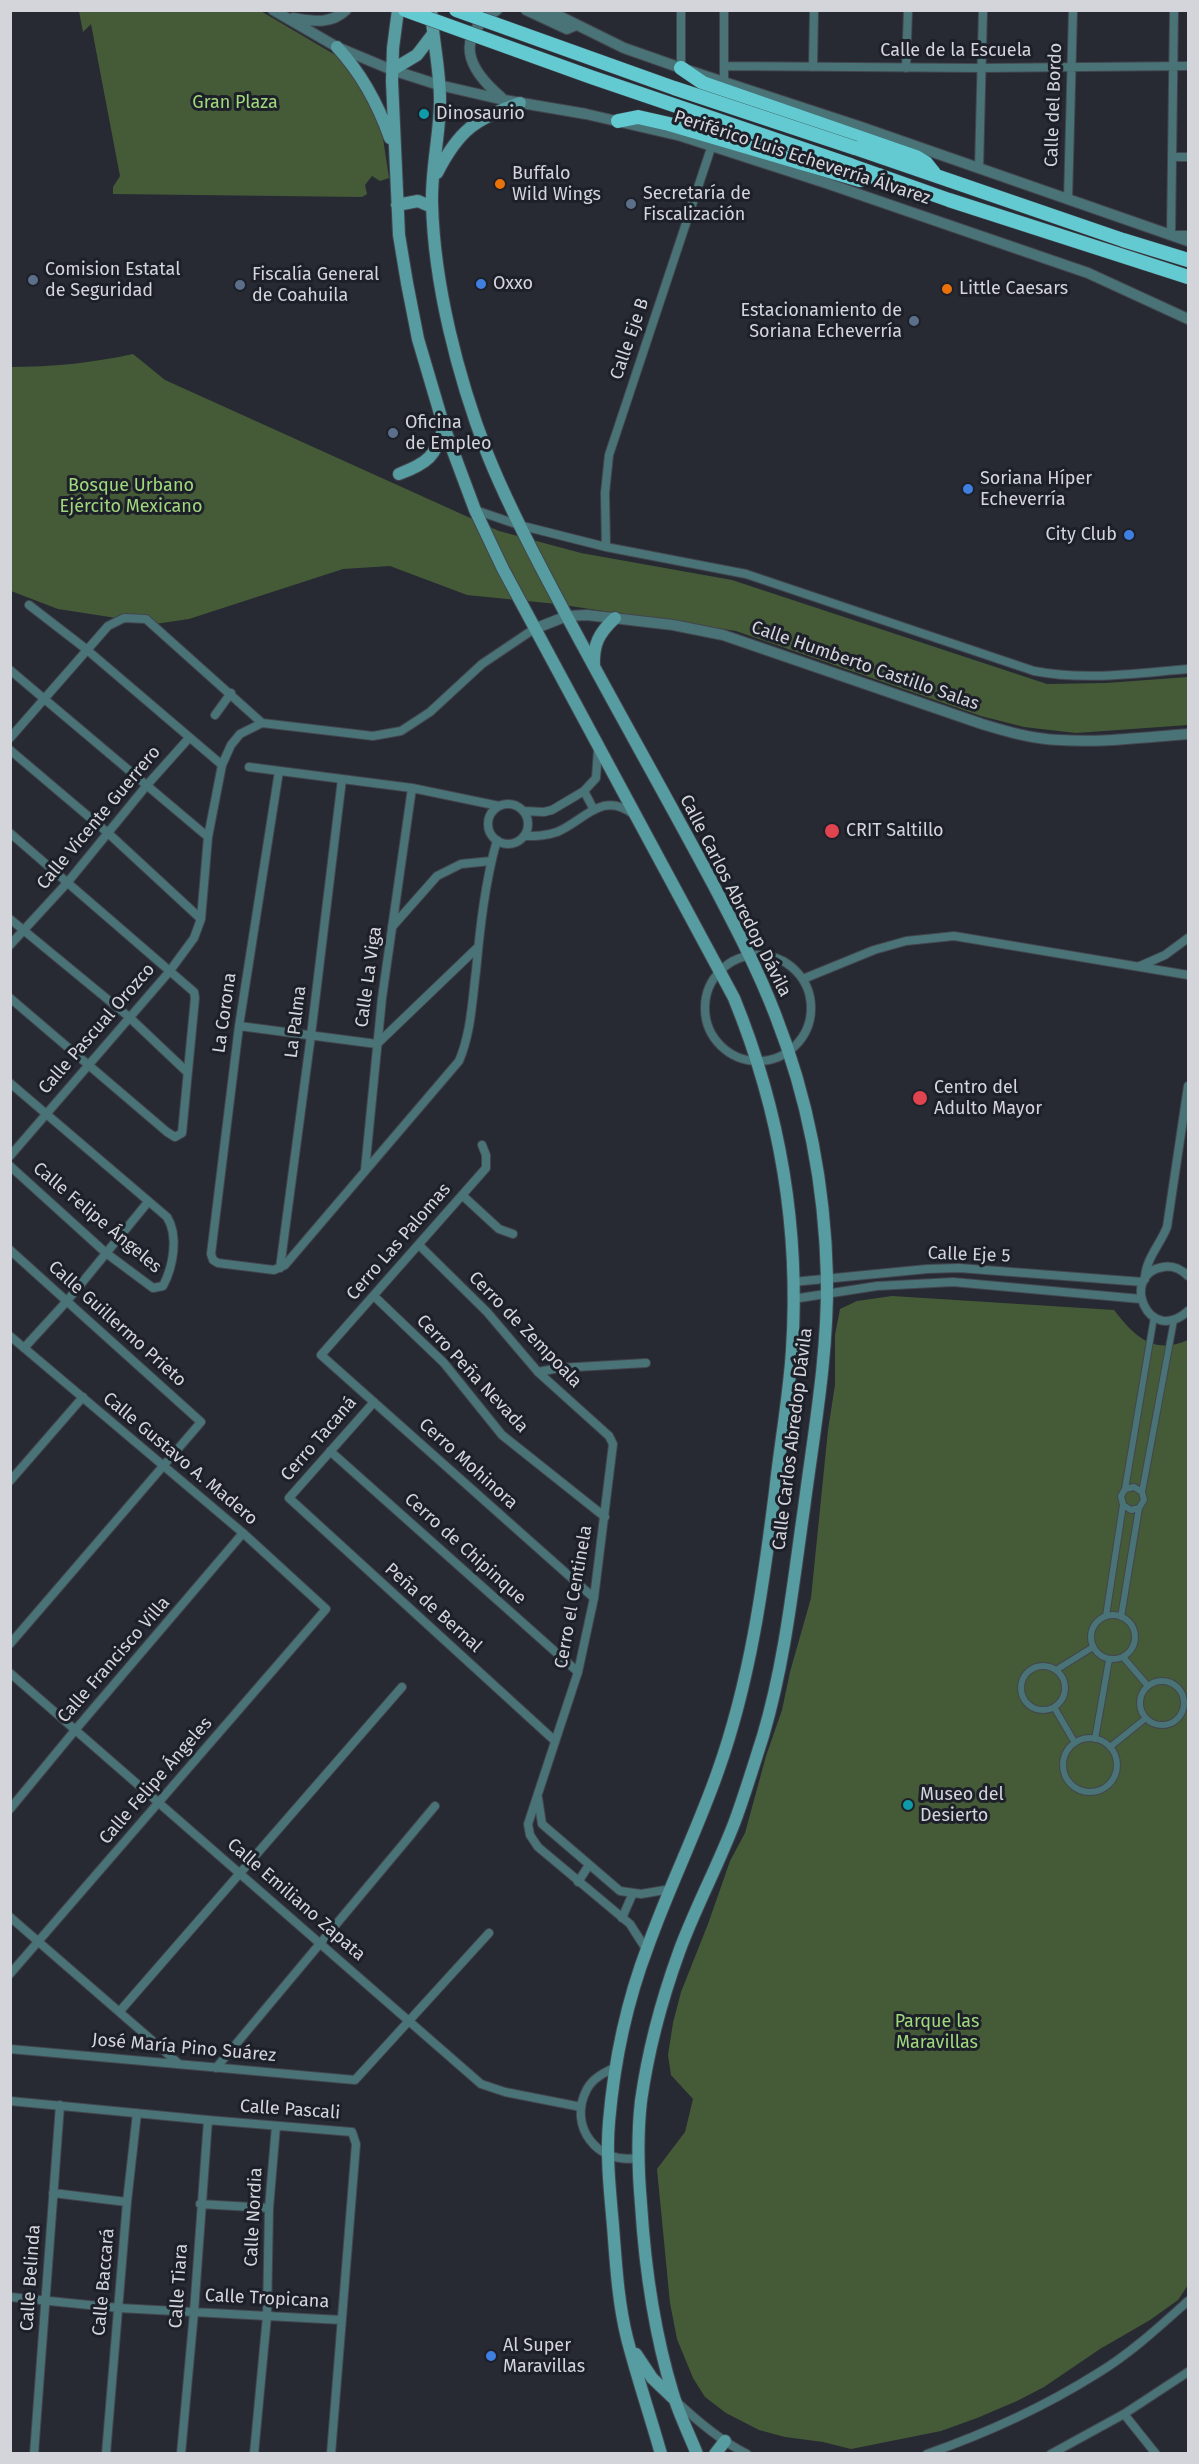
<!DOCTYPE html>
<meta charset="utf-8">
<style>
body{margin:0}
#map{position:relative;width:1199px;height:2464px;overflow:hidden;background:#272a33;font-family:"Fira Sans",sans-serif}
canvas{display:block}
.frame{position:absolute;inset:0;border:12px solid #d3d5db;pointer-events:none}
</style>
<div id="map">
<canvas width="1199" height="2464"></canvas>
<div class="frame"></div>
</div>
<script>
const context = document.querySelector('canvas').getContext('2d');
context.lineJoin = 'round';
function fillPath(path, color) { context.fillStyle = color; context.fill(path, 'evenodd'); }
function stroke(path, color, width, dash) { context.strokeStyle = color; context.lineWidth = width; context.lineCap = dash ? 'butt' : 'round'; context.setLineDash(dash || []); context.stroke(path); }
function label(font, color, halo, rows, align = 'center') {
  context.font = font + ' "Fira Sans",sans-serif'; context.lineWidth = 6; context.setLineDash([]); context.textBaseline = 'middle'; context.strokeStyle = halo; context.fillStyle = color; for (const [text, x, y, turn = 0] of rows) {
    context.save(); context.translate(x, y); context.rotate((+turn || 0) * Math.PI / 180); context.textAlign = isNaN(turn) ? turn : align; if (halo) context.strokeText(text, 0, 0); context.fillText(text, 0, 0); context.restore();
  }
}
const green = new Path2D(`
 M 259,10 L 337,56 L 352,69 L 378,121 L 383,138 L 389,178 L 380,181 L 372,176 L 365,185 L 367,194 L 362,197 L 113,194 L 113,187 L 120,176 L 91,24 L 83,32 L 79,11 Z
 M 133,354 L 165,380 L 499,531 L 581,553 L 732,580 L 1047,684 L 1106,683 L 1188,677 L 1188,725 L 1076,733 L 1024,727 L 981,716 L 736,631 L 557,604 L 467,595 L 390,566 L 343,569 L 189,619 L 155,624 L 58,609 L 11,591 L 10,367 C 52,367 92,363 133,354 Z
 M 892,1296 L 1114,1310 C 1135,1337 1153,1355 1188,1340 L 1188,2285 L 1178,2300 L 1150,2320 L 1100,2349 L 1044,2387 L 1017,2401 L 977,2418 L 941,2431 L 851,2449 L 823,2442 L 785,2437 L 759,2430 L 726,2413 L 705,2397 L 693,2378 L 677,2339 L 670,2303 L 657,2169 L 685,2132 L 693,2099 L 671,2075 L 668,2055 L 673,2023 L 681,1992 L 708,1924 L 730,1861 L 745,1833 L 766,1756 L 782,1710 L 790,1672 L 811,1598 L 828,1430 L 835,1385 L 835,1335 L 840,1309 L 857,1301 Z`);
const pedestrian = new Path2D(`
 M 1125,1489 L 1134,1487 L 1142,1492
 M 1123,1505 L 1131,1510 L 1139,1508
 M1091 1637a22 22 0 1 1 44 0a22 22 0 1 1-44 0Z
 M 1106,1616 L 1123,1505 L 1121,1496 L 1125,1489 L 1154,1317
 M 1121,1617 L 1139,1508 L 1144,1500 L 1142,1492 L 1174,1320
 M 1123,1657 L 1148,1686
 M1021 1688a22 22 0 1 1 44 0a22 22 0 1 1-44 0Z
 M 1056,1670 L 1093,1647
 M1140 1703a22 22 0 1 1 44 0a22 22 0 1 1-44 0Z
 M 1054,1707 L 1075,1743
 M1063 1765a27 27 0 1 1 54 0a27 27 0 1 1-54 0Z
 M 1095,1739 L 1109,1660
 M 1110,1747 L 1146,1718`);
const minor = new Path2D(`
 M 1174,10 L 1171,235 L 1188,235
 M 724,66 L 981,68 L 1188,66
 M 813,67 L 814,10
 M 681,68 L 681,10
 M 906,68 L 908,10
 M 724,82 L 724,10
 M 1172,157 L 1188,157
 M 979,168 L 983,10
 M 1068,200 L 1073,10
 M 475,510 L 519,525 L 606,547 L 746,574 L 1034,671 C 1085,681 1137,673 1188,669
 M 606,547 L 605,493 L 609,455 L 712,145
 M 29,605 L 86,649 L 222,765
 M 10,670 L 208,837
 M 215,715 L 231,693
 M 10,738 L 108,626 L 124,618 L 146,619 L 262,723
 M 10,750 L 108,833 L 201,919
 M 249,767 L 412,788 L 499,806
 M 279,771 L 239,1026 L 211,1254 L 213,1260 L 218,1263 L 274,1270 L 285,1265 L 459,1061 C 471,1033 472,1002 476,971 C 480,928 485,882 497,840
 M 584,791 L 594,810
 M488 824a20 20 0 1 1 40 0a20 20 0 1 1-40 0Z
 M 523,811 L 544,812 L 552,810 L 584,791 L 596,778 L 598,749
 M 10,833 L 194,992 L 195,998 L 182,1133 L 175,1137 L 167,1132 L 10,998
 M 524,836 C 536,836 546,836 557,832 C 584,821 602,790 633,814
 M 10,919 L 129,1017 L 186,1071
 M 392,927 L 437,876 L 461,864 L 491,861
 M 10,945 L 67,883 L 147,785 L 189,738
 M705 1008a53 53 0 1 1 106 0a53 53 0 1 1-106 0Z
 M 1140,966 L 1165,955 L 1188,938
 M 803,979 L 874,950 L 906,941 L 954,936 L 1188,975
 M 239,1026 L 377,1044 L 478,947
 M 10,1083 L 167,1217 C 179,1236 173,1267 163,1286 L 153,1288 L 106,1253 L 10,1166
 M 482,1145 L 486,1155 L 486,1168 L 321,1355 L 594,1598
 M 10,1156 L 169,972 L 194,938 L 201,919 L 208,837 L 222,765 L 231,745 L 240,734 L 262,723 L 373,736 L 401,731 L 430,712 L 482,664 L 534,629
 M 365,1170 L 382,998 L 412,788
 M 462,1195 L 499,1229 L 513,1234
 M 419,1245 L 487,1312 L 538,1372 L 609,1436 L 613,1444 L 594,1598 L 578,1672 L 528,1824 L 530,1835 L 538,1847 L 630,1924 L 646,1949
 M 10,1250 L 201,1422 L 10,1644
 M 280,1268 L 311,1035 L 342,779
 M 1188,1276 C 1181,1269 1173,1265 1163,1267 C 1119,1274 1148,1347 1188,1311
 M 1145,1279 C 1145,1260 1160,1245 1167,1227 L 1188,1086
 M 793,1282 L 927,1269 L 959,1268 L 1143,1282
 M 374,1296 L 444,1363 L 502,1435 L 605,1517
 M 793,1299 L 877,1286 L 953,1282 L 1141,1299
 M 10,1336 L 243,1533 L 326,1609 L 10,1974
 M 24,1348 L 67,1301 L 148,1202
 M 538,1372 L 559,1368 L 646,1363
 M 374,1402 L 289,1498 L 555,1741
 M 330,1451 L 578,1672
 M 10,1481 L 83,1397
 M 10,1673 L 481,2084 L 505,2092 L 581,2107
 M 538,1798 L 542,1824 L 620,1891 L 641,1894 L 671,1889
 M 10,1809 L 76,1729 L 243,1533
 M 578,1882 L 589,1865
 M 10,1917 L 178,2063
 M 622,1918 L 633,1893
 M 120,2011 L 402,1687
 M 10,2049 L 355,2080 L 489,1933
 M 616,2067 C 605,2072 593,2078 587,2089 C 567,2126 598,2165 637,2158
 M 216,2068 L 435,1806
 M 10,2101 L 208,2120 L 352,2132 L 356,2144 L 331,2454
 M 53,2193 L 127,2202
 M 200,2204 L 269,2208
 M 10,2297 L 119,2308 L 342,2320
 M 678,2403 C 699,2422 721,2441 747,2454
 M 1124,2414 L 1156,2454
 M 34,2454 L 60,2105
 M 106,2454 L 127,2202 L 137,2113
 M 181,2454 L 194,2312 L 208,2120
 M 254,2454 L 267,2316 L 269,2208 L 276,2126
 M 927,2454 C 987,2433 1044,2407 1098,2373 C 1131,2353 1160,2326 1188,2301
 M 1051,2454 L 1124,2414 L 1188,2372`);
const tertiary = new Path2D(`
 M 273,10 L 337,47 L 392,70 L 439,85 L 504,100 L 586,114 L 681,136 L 826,183 L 1088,273 L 1188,319
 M 497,10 C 453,38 468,69 501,97
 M 526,10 L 567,29 L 576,25
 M 547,10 L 624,48 L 681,68 L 861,127 L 1188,241
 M 293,18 C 313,21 330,25 346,10
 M 534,629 L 567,616 L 587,615 L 673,625 L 723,635 L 982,724 C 1008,732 1033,739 1059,740 C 1102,743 1146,737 1188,734`);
const secondary = new Path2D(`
 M 398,10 L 393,48 L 392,81 L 399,235 L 407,283 L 418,339 L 444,427 L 475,510 L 503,569 L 734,998 C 780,1111 800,1229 792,1350 C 789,1398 780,1445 775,1492 C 763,1587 750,1681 718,1771 C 697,1831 669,1887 648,1946 C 627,2001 614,2063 609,2122 C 606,2157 610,2191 613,2226 C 616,2264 618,2302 627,2338 C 637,2377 650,2415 661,2454
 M 431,10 C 433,40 440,70 440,100 C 440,135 431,168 432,203 C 434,285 458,377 487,453 C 506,501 530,547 554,592 C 606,691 662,788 714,886 C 736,928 758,970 775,1014 C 808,1098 825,1187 827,1278 C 828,1355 814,1432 804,1508 C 793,1584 785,1662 763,1736 C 754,1764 745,1794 735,1821 C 718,1866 695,1908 679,1952 C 662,1999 648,2051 641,2101 C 637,2136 638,2170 641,2204 C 645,2268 654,2332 673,2394 C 679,2414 689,2434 697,2454
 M 337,47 C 361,73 378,104 390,138
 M 392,70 L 417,55 L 433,34
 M 437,173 C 459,130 475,119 520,103
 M 397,205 L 418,201 L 432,207
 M 399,474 C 428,463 436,456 444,427
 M 594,666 C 593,644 599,633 615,618
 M 636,2354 L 652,2378 L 673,2398
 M 715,2454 L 725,2441`);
const trunk = new Path2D(`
 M 681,68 L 703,83 L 916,157 L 926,163 L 934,173
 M 618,121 L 638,117 L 669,124 L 860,180 L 879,175
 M 855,148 L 1123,240 L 1188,260
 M 850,165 L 949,200 L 1188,277`);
const trunkBridge = new Path2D(`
 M 405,10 L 591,77 L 850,165
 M 456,10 L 674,88 L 855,148`);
const markers = [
 [424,114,6,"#0f9aa8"],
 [500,184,6,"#e8710a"],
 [631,204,6,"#5c6f8a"],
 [33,280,6,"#5c6f8a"],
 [481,284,6,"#3f7fe0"],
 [240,285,6,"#5c6f8a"],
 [947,289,6,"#e8710a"],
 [914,321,6,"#5c6f8a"],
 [393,433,6,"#5c6f8a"],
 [968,489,6,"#3f7fe0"],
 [1129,535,6,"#3f7fe0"],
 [832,831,8,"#e0444e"],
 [920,1098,8,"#e0444e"],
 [908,1805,6,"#0f9aa8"],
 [491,2356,6,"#3f7fe0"]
];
const streetNames = [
 ["Calle de la Escuela",956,51],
 ["Calle del Bordo",1054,105,-88],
 ["Periférico Luis Echeverría Álvarez",802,158,18],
 ["Calle Eje B",630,339,-71],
 ["Calle Humberto Castillo Salas",865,666,19],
 ["Calle Vicente Guerrero",99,818,-50],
 ["Calle Carlos Abredop Dávila",735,896,63],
 ["Calle La Viga",369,977,-82],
 ["La Corona",225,1013,-82],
 ["La Palma",296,1022,-83],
 ["Calle Pascual Orozco",97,1029,-49],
 ["Calle Felipe Ángeles",97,1218,40],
 ["Cerro Las Palomas",399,1242,-49],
 ["Calle Eje 5",969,1255,2],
 ["Calle Guillermo Prieto",117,1324,42],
 ["Cerro de Zempoala",525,1330,46],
 ["Cerro Peña Nevada",472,1374,47],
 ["Cerro Tacaná",319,1439,-49],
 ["Calle Carlos Abredop Dávila",793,1439,-83],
 ["Calle Gustavo A. Madero",180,1459,40],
 ["Cerro Mohinora",468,1464,42],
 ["Cerro de Chipinque",465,1549,42],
 ["Cerro el Centinela",574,1597,-80],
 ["Peña de Bernal",433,1608,42],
 ["Calle Francisco Villa",114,1660,-49],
 ["Calle Felipe Ángeles",156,1781,-49],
 ["Calle Emiliano Zapata",296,1900,41],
 ["José María Pino Suárez",184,2048,5],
 ["Calle Pascali",290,2110,4],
 ["Calle Nordia",254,2217,-87],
 ["Calle Belinda",31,2278,-86],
 ["Calle Baccará",104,2282,-85],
 ["Calle Tiara",179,2286,-86],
 ["Calle Tropicana",267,2299,3]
];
const parkNames = [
 ["Gran Plaza",235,103],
 ["Bosque Urbano",131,486],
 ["Ejército Mexicano",131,507],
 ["Parque las",937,2022],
 ["Maravillas",937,2043]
];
const poiNames = [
 ["Dinosaurio",436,114],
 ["Buffalo",512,174],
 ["Wild Wings",512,195],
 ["Secretaría de",643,194],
 ["Fiscalización",643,215],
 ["Comision Estatal",45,270],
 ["de Seguridad",45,291],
 ["Fiscalía General",252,275],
 ["de Coahuila",252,296],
 ["Oxxo",493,284],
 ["Little Caesars",959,289],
 ["Estacionamiento de",902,311,"right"],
 ["Soriana Echeverría",902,332,"right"],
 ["Oficina",405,423],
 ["de Empleo",405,444],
 ["Soriana Híper",980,479],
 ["Echeverría",980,500],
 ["City Club",1117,535,"right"],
 ["CRIT Saltillo",846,831],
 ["Centro del",934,1088],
 ["Adulto Mayor",934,1109],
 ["Museo del",920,1795],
 ["Desierto",920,1816],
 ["Al Super",503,2346],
 ["Maravillas",503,2367]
];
fillPath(green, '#455b37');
stroke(pedestrian, '#43454e', 8);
stroke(minor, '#43454e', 10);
stroke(tertiary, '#43454e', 12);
stroke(secondary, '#43454e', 14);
stroke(trunk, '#43454e', 15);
stroke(pedestrian, '#497376', 6);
stroke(minor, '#497376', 8);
stroke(tertiary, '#497376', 10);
stroke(secondary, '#569ca0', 12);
stroke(trunk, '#62cad0', 14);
stroke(trunkBridge, '#43454e', 15, []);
stroke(trunkBridge, '#62cad0', 14);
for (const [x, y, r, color] of markers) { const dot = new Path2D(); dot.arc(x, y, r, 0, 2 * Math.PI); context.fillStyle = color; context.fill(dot); stroke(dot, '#1d2029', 2); }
label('18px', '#d3d5db', '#1d2029', streetNames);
label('18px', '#a0d87c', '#1d2029', parkNames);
label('18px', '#d3d5db', '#1d2029', poiNames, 'left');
</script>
